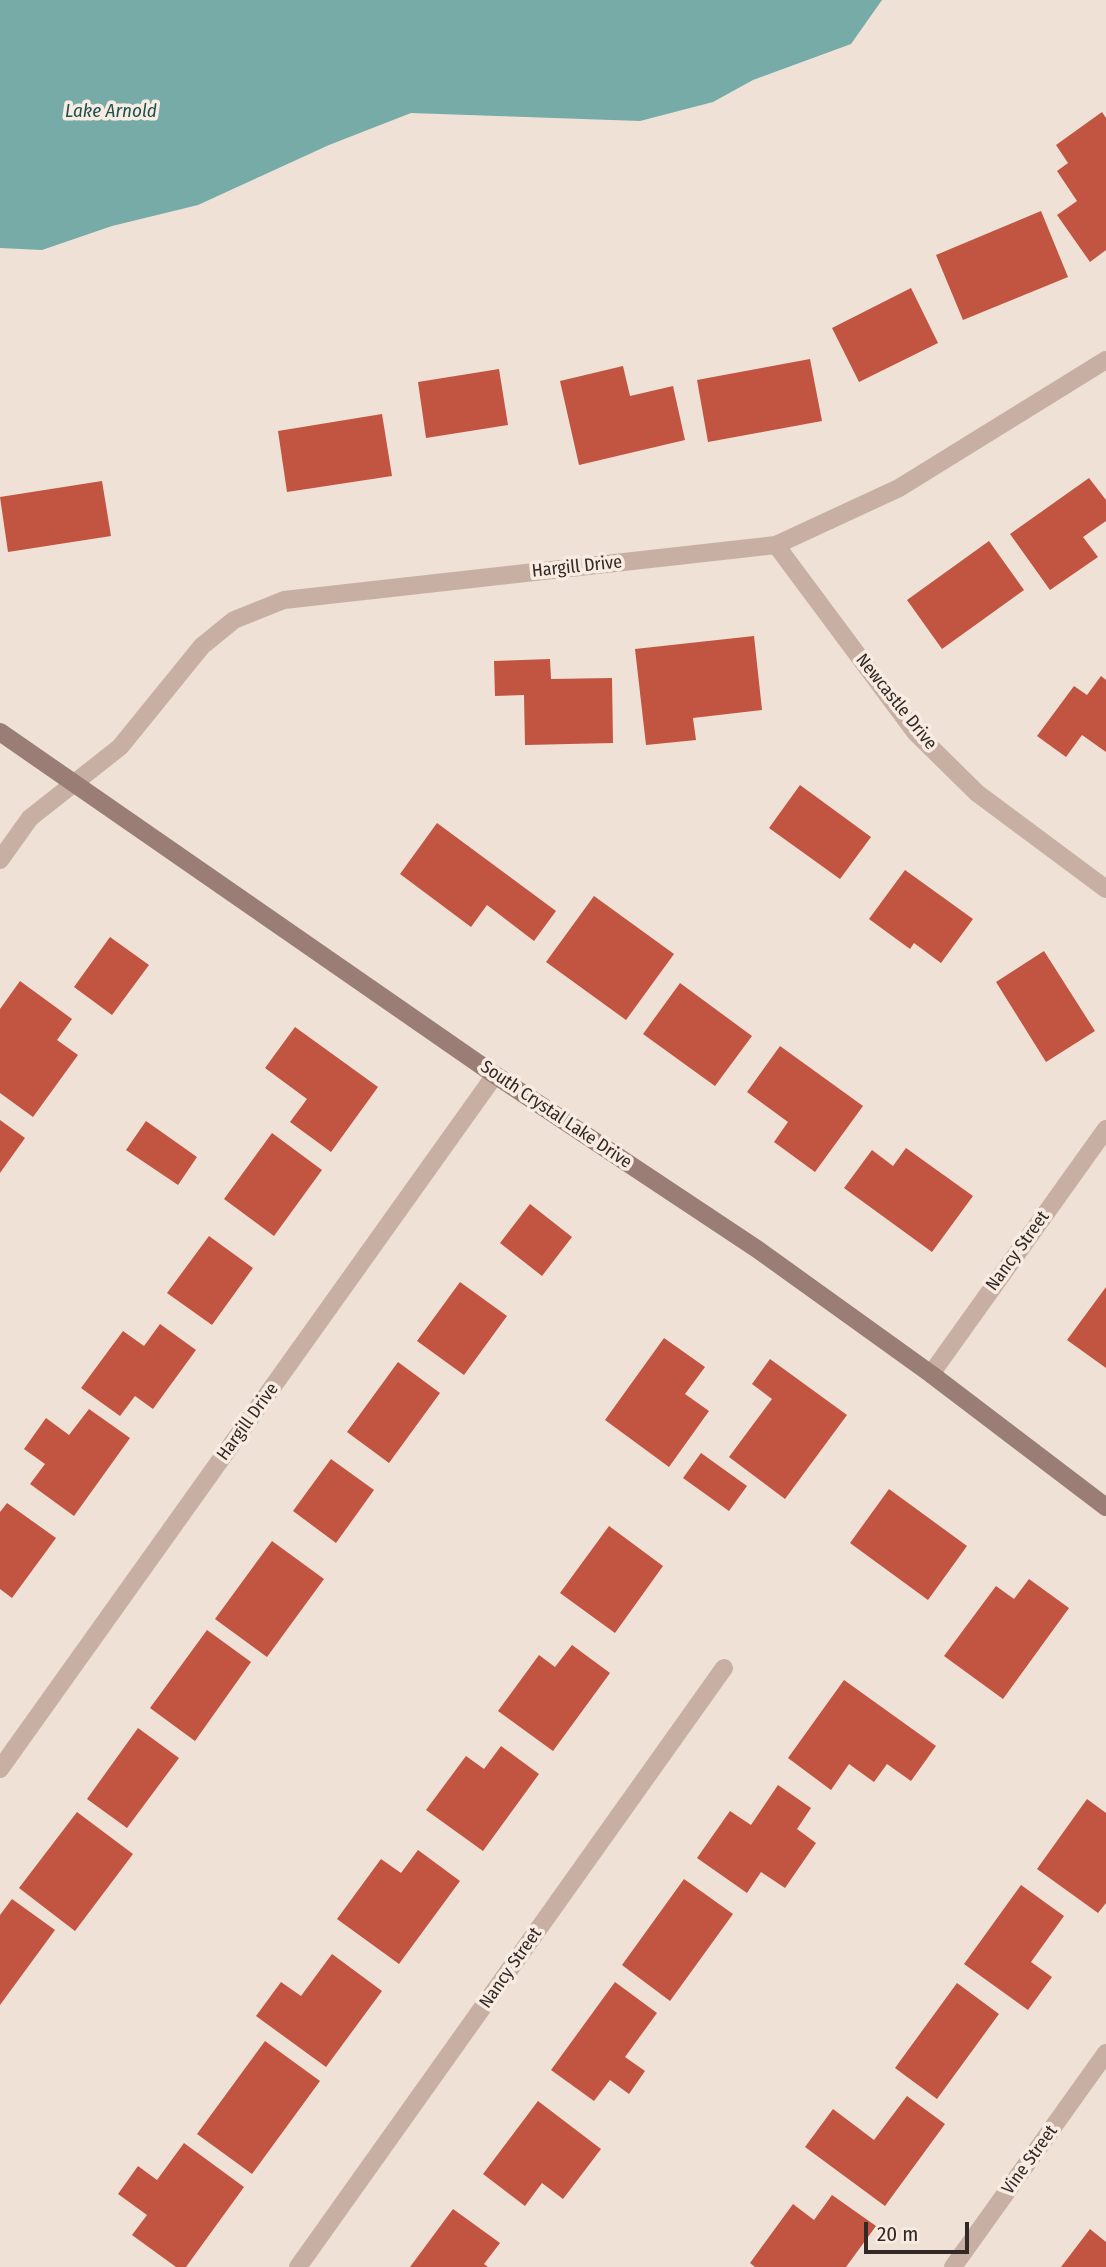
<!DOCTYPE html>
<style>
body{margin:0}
#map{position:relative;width:1106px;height:2267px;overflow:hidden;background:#efe1d6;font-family:"Fira Sans Condensed",sans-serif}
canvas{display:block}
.scale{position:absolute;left:864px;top:2222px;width:105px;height:32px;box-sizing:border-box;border:4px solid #322825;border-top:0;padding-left:9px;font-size:21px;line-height:24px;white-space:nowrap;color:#322825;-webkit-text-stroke:5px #f8ece2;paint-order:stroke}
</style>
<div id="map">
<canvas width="1106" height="2267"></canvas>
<div class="scale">20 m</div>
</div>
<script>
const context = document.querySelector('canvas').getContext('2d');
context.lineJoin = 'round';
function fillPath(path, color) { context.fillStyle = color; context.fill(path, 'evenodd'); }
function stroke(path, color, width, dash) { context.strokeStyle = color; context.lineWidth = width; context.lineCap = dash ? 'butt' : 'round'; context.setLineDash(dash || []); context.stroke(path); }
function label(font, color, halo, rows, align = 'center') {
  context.font = font + ' "Fira Sans Condensed",sans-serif'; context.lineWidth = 7; context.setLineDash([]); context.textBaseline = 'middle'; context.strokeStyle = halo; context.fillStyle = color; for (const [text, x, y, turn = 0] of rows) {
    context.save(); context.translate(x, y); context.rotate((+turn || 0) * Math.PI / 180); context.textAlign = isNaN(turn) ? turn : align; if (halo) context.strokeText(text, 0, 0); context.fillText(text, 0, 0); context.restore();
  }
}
const water = new Path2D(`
 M 0,0 L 882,0 L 851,44 L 753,80 L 713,102 L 640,121 L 411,113 L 329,145 L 198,205 L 112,226 L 42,250 L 0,248 Z`);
const building = new Path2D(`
 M 1102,112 L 1106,118 L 1106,250 L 1090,262 L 1057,215 L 1077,201 L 1057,171 L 1068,163 L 1056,145 Z
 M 1041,211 L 1068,277 L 963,320 L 936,255 Z
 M 911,288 L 938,343 L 859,382 L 832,328 Z
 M 810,359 L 822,421 L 708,442 L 697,380 Z
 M 623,366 L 630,396 L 673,386 L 685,440 L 579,465 L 560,381 Z
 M 499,369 L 508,425 L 426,438 L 418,382 Z
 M 382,414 L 392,476 L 287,492 L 278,431 Z
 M 1089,478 L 1106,500 L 1106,521 L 1083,537 L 1098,557 L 1050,590 L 1010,534 Z
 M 102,481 L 111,536 L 8,552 L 0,497 Z
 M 989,541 L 1024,590 L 942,649 L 907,600 Z
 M 754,636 L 762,710 L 693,718 L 696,740 L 646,745 L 635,649 Z
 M 550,659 L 551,679 L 612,678 L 613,743 L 525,745 L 524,695 L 495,696 L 494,661 Z
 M 1101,676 L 1106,680 L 1106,752 L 1082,735 L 1066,757 L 1037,736 L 1074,686 L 1087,695 Z
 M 800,785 L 871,837 L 840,879 L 769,828 Z
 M 437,823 L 556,911 L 534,941 L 487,905 L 471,927 L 400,874 Z
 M 905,870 L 973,919 L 941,963 L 914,943 L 910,949 L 869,919 Z
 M 594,896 L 674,954 L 626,1020 L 546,962 Z
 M 110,937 L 149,965 L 112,1015 L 74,987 Z
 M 1044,951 L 1095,1031 L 1046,1062 L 996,982 Z
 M 20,981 L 72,1019 L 57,1040 L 78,1055 L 33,1117 L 0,1093 L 0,1009 Z
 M 680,983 L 752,1036 L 715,1086 L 643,1034 Z
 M 295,1027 L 378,1087 L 331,1152 L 290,1122 L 307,1099 L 265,1068 Z
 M 780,1046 L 863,1106 L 815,1172 L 774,1142 L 788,1122 L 747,1092 Z
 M 0,1120 L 25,1138 L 0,1173 Z
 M 146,1121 L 197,1157 L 178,1185 L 126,1150 Z
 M 272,1133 L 322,1170 L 274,1236 L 224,1199 Z
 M 906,1148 L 973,1196 L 932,1252 L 844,1188 L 872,1150 L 893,1166 Z
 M 530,1204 L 572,1237 L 542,1276 L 500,1243 Z
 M 209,1236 L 253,1268 L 212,1325 L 167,1293 Z
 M 460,1282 L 507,1316 L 464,1375 L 417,1341 Z
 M 1106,1287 L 1106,1368 L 1067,1340 Z
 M 160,1324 L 196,1350 L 153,1409 L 135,1396 L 120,1416 L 81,1388 L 123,1331 L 144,1346 Z
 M 664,1338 L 705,1367 L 685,1394 L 709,1411 L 669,1467 L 605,1420 Z
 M 770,1359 L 847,1415 L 785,1499 L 729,1457 L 772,1399 L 752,1384 Z
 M 398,1362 L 440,1393 L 389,1463 L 347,1432 Z
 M 89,1409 L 130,1438 L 74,1516 L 30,1484 L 45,1464 L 24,1449 L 46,1418 L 69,1435 Z
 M 701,1453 L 747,1486 L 729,1511 L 683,1478 Z
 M 331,1459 L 374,1490 L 336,1543 L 293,1511 Z
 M 889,1489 L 967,1546 L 928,1600 L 850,1543 Z
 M 7,1503 L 56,1538 L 12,1598 L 0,1589 L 0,1512 Z
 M 609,1526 L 663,1566 L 615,1633 L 560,1593 Z
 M 272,1541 L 324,1579 L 267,1657 L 215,1619 Z
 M 1029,1579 L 1069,1608 L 1003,1699 L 944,1656 L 996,1586 L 1014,1599 Z
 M 207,1630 L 251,1662 L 195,1741 L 150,1708 Z
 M 572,1645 L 610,1673 L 553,1751 L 498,1711 L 539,1655 L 555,1667 Z
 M 844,1680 L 936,1746 L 911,1781 L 887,1764 L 874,1782 L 849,1764 L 831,1790 L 788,1758 Z
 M 138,1728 L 179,1758 L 127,1828 L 87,1799 Z
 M 501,1746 L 539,1774 L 483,1851 L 426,1810 L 466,1756 L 484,1769 Z
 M 778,1785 L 811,1808 L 797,1829 L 816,1843 L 785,1888 L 761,1872 L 747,1893 L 697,1858 L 730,1811 L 751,1825 Z
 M 1087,1799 L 1106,1813 L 1106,1903 L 1098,1913 L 1037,1869 Z
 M 77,1812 L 133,1854 L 75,1931 L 19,1888 Z
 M 418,1850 L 460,1881 L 399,1964 L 337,1919 L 381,1859 L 401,1873 Z
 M 684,1879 L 733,1914 L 670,2001 L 622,1965 Z
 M 1021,1885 L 1064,1916 L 1031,1962 L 1052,1977 L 1028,2010 L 964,1964 Z
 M 12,1899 L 55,1930 L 0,2005 L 0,1915 Z
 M 332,1954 L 382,1991 L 326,2067 L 256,2016 L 281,1982 L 301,1996 Z
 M 615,1982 L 657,2013 L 625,2057 L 645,2071 L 629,2094 L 610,2080 L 594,2101 L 551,2070 Z
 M 957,1983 L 999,2014 L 937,2099 L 895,2068 Z
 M 265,2041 L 320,2081 L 252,2174 L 197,2134 Z
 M 907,2096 L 945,2124 L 885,2206 L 805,2147 L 833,2109 L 874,2140 Z
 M 538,2101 L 601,2149 L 563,2199 L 542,2183 L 525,2206 L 483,2174 Z
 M 184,2143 L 244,2187 L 186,2267 L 176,2267 L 132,2235 L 147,2215 L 118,2194 L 138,2166 L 157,2180 Z
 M 832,2195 L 876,2226 L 846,2267 L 755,2267 L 750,2263 L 793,2204 L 814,2220 Z
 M 453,2209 L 500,2243 L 484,2264 L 488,2267 L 410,2267 Z
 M 1090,2229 L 1106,2242 L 1106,2267 L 1061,2267 Z`);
const street = new Path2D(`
 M 776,545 L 915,732 L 977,793 L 1106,889
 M 0,860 L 30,818 L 120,747 L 202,646 L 234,620 L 284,600 L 776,545 L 899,488 L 1106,360
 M 931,1374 L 1106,1129
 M 0,1769 L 495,1075
 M 298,2267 L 724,1668
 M 953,2267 L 1106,2053`);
const secondary = new Path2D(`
 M 0,732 L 495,1075 L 757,1249 L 931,1374 L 1106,1507`);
const streetNames = [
 ["Hargill Drive",577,567,-6],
 ["Newcastle Drive",896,702,51],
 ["South Crystal Lake Drive",556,1115,34],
 ["Nancy Street",1018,1251,-54],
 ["Hargill Drive",248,1422,-54],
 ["Nancy Street",511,1968,-55],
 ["Vine Street",1030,2160,-54]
];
const waterNames = [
 ["Lake Arnold",111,112]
];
fillPath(water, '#77aba8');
fillPath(building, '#c25442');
stroke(street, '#c7b0a3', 18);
stroke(secondary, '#9a7e75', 18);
label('18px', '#322825', '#f8ece2', streetNames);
label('italic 19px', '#1c514f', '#f8ece2', waterNames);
</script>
